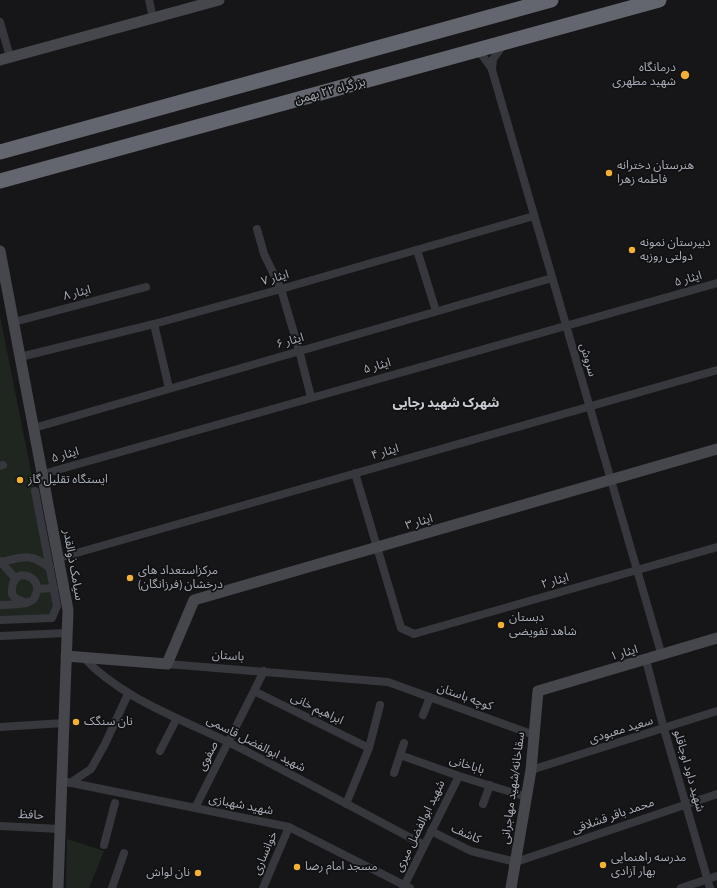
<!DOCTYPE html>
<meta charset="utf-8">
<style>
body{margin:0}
canvas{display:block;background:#161618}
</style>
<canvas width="717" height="888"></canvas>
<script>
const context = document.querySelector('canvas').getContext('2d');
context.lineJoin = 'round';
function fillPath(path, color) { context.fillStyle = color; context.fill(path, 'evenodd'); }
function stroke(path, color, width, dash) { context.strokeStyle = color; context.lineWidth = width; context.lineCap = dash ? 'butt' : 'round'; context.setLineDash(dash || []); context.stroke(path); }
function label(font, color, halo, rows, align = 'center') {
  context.font = font + ' "PT Sans Narrow","Noto Sans Arabic",sans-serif'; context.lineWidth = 3.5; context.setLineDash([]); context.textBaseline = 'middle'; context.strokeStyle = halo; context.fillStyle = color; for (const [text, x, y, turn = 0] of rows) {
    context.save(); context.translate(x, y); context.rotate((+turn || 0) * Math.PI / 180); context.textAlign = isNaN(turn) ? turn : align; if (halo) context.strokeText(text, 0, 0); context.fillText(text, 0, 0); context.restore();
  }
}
const green = new Path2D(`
 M 0,316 L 59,612 L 54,621 L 0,623 Z
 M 67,839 L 104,851 L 89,888 L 66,888 Z`);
const street = new Path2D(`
 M 149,0 L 153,18
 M 0,22 L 10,57
 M 504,44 L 493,59 L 492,70 L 662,656
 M 475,51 L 482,55 L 492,69
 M 257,229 L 264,254 L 281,289 L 299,350 L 311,397
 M 417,250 L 436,311
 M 14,322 L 146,287
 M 154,324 L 169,388
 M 20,357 L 154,324 L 281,289 L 534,216
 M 34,428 L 552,278
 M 0,466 L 3,465
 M 355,473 L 401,628 L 414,634 L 717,547
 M 43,474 L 717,283
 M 59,558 L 717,370
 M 0,561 L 15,578
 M 0,563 L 1,562 C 24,556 31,553 50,568
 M 37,589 L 54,588
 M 0,605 C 9,604 22,606 31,601 C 34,600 35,597 36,594 C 44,576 10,563 12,594 L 15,598 L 26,603
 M 0,620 L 52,618 L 57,606 L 35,491
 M 0,636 L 67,633
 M 83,657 C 121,698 179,718 228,742 C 294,775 359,811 424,845
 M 646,660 L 664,729 L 710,888
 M 167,664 L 388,682 L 534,735
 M 254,691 L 369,748
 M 423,715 L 430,697
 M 0,727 L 64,723
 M 160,751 L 177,718
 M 400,755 L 459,776 L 527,797
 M 531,770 L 717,711
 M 394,773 L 404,743
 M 62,781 L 289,827 L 410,888
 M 70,783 L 91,769 L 105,744 L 128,694
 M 346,804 L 369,748 L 380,705
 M 483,804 L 490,785
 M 195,808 L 264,671
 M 0,826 L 60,829
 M 431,831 L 471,851 L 516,862 L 717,794
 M 104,845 L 115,803
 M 112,888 L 124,853
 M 263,888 L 289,827
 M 403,888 L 459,776
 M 681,888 L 717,876`);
const secondary = new Path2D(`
 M 0,60 L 219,0
 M 0,251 L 68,610 L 58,888
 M 66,656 L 167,664 L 194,600 L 717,449
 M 511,888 L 531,770 L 538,691 L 717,638`);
const highway = new Path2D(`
 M 0,152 L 551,0
 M 0,181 L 659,0`);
const markers = [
 [685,75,5,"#f2b134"],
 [609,173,4,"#f2b134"],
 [632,250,4,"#f2b134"],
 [20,480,4,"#f2b134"],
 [130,578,4,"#f2b134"],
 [501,625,4,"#f2b134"],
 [76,722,4,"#f2b134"],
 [603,865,4,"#f2b134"],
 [297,867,4,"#f2b134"],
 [198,873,4,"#f2b134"]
];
const poiNames = [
 ["درمانگاه",676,68,"right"],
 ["شهید مطهری",676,82,"right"],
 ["هنرستان دخترانه",617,166],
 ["فاطمه زهرا",617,180],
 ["دبیرستان نمونه",640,243],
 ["دولتی روزبه",640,257],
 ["ایستگاه تقلیل گاز",28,480],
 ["مرکزاستعداد های",138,571],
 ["درخشان (فرزانگان)",138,585],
 ["دبستان",509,618],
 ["شاهد تفویضی",509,632],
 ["نان سنگک",84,722],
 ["مدرسه راهنمایی",611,858],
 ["بهار آزادی",611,872],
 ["مسجد امام رضا",305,867],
 ["نان لواش",190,873,"right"]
];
const streetNames = [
 ["بزرگراه ۲۲ بهمن",330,91,-15],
 ["ایثار ۷",275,278,-16],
 ["ایثار ۵",688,279,-16],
 ["ایثار ۸",77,293,-15],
 ["ایثار ۶",290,341,-16],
 ["سروش",588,360,74],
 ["ایثار ۵",377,366,-16],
 ["ایثار ۴",385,452,-16],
 ["ایثار ۵",65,455,-16],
 ["ایثار ۳",419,522,-16],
 ["سیامک ذوالقدر",73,565,80],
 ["ایثار ۲",555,581,-16],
 ["ایثار ۱",624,653,-16],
 ["باستان",228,656,4],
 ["کوچه باستان",465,697,20],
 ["ابراهیم خانی",317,709,26],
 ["سعید معبودی",621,730,-17],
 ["شهید ابوالفضل قاسمی",256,744,27],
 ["صفوی",208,756,-63],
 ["باباخانی",467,765,18],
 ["شهید داود اوجاقلو",689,771,74],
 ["سقاخانه/شهید مهاجرانی",513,788,-82],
 ["شهید شهبازی",241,805,11],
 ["حافظ",31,815,3],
 ["محمد باقر قشلاقی",613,816,-19],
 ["شهید ابوالفضل میری",420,826,-64],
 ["کاشف",466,834,24],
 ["خوانساری",265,853,-67]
];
const neighbourhoodNames = [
 ["شهرک شهید رجایی",446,403]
];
fillPath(green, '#1e261f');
stroke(street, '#37383d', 8);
stroke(secondary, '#45474d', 11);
stroke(highway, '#63666e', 15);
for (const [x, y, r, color] of markers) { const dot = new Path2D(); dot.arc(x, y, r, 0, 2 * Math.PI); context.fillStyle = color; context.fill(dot); stroke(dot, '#111113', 1.5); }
label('12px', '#a8adb8', '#111113', poiNames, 'left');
label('12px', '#a8adb8', '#111113', streetNames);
label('bold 13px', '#c9ccd4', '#111113', neighbourhoodNames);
</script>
